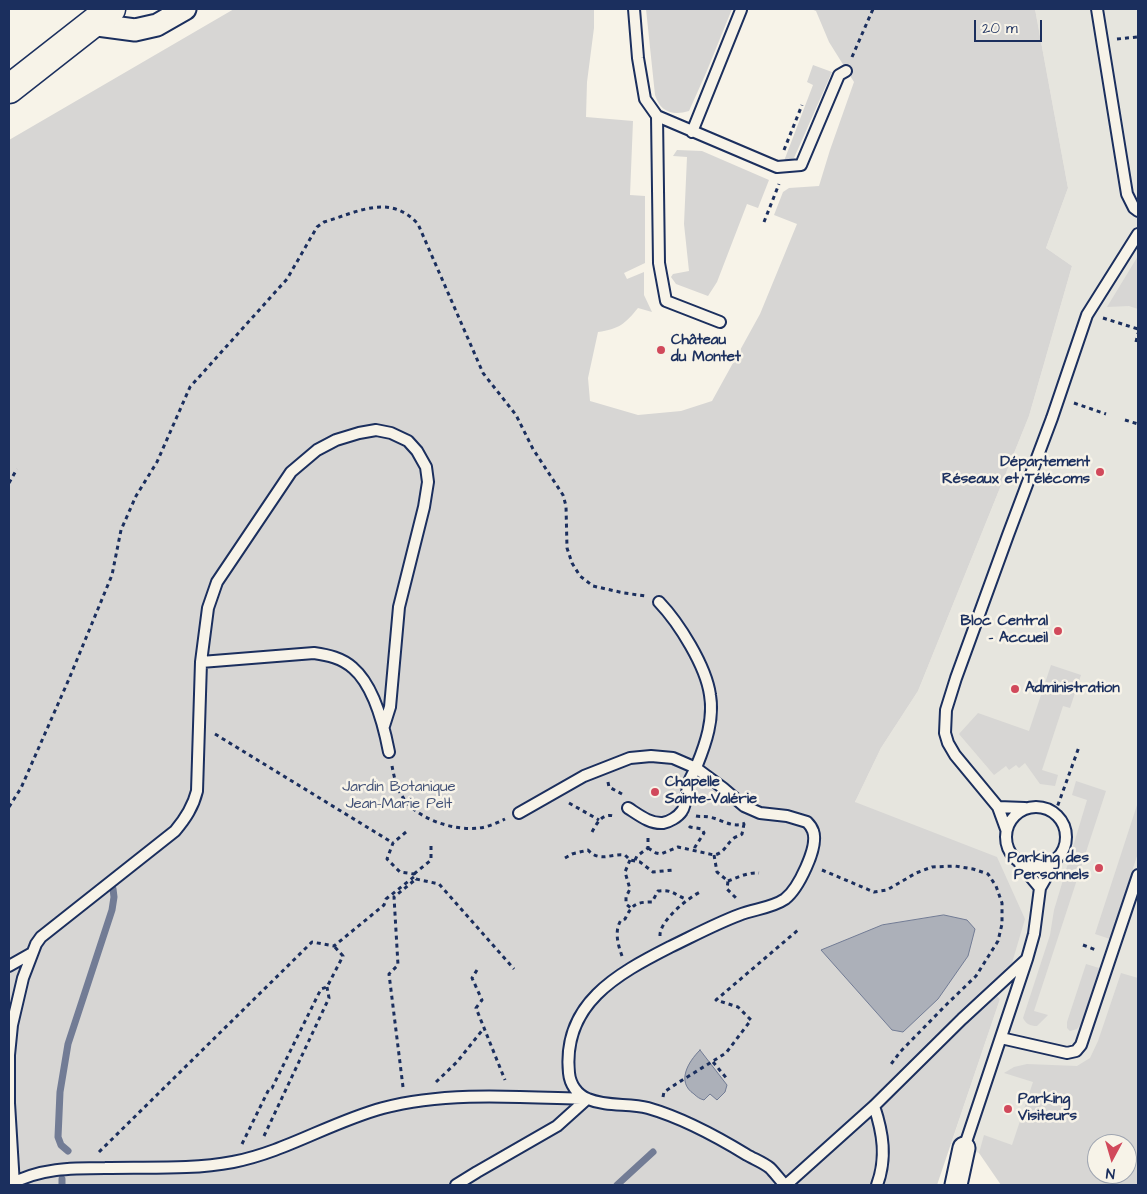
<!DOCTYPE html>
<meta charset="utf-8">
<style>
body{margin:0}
#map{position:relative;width:1147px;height:1194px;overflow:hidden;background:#f7f3e8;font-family:"Architects Daughter",sans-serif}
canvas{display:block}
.frame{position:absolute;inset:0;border:10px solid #1b2f5e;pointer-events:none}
.north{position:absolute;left:1087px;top:1134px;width:50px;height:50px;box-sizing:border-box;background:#f7f3e8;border:1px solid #9fa5b1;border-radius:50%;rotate:186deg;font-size:14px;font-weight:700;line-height:20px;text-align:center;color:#1b2f5e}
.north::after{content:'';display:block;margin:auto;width:18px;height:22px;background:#d1495b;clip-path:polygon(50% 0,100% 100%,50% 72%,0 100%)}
.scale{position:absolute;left:974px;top:20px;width:68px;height:22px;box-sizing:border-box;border:2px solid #1b2f5e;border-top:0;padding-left:6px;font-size:15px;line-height:18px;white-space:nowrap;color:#1b2f5e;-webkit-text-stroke:4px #f7f3e8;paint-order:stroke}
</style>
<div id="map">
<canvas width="1147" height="1194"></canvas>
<div class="frame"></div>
<div class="north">N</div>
<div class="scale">20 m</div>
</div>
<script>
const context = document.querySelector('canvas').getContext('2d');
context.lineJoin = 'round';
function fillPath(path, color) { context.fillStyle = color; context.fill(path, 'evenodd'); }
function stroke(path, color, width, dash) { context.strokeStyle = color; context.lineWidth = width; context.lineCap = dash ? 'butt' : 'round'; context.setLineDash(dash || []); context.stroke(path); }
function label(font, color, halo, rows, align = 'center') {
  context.font = font + ' "Architects Daughter",sans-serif'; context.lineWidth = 5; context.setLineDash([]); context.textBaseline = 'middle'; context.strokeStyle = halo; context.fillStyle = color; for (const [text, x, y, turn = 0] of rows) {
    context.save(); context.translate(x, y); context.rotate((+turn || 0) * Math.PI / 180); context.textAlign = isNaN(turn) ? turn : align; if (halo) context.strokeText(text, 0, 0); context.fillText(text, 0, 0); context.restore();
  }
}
const built = new Path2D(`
 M 1035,9 L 1138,9 L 1138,1185 L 979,1153 L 951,1144 L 1000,999 L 988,988 L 1012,962 L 855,802 L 881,748 L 918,691 L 1029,416 L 1072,266 L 1046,248 L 1068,188 ZM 1097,1144 L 1127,1144 L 1127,1174 L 1097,1174 Z`);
const green = new Path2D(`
 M 234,9 L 594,9 L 594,28 L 587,82 L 586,117 L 633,121 L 630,195 L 645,196 L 645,263 L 624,273 L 627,279 L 644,272 L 644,295 L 652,312 L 638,308 C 625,324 619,329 598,332 L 588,378 L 590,401 L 638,415 L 681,411 L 712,401 L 760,314 L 797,224 L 774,215 L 783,192 L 789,188 L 819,186 L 830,150 L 854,82 L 829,42 L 816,11 L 811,9 L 1035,9 L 1068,188 L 1046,248 L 1072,266 L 1029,416 L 918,691 L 881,748 L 855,802 L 997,857 L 1025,919 L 1012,963 L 988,987 L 1000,999 L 937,1185 L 9,1185 L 9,140 Z
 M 646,9 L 732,9 L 706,73 L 689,111 C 673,116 660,112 655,95 Z
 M 813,65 L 832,72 L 794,158 L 786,162 L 784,161 L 813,85 L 807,82 Z
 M 677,150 L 702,151 L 769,180 L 758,208 L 747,204 L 717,282 L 708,296 L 676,284 L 671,277 L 673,274 L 689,271 L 684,224 L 687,157 L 673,156 Z
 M 1138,256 L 1138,309 L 1129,306 L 1107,307 Z
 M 1051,665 L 1081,675 L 1070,708 L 1063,706 L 1042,770 L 1058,775 L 1055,786 L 1040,784 L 1025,763 L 1019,768 L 1016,765 L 1009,770 L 1006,766 L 994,775 L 959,734 L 978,713 L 1029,731 Z
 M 1076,781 L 1106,791 L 1034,1011 L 1048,1015 L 1037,1026 C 1030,1026 1026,1024 1023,1018 L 1050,935 L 1054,910 L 1087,800 L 1072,795 Z
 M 1138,802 L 1138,853 L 1110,939 L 1095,934 Z
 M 1086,964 L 1099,968 L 1083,1021 L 1077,1029 L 1070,1031 L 1067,1028 L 1067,1022 Z
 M 1121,973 L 1138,978 L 1138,1185 L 1001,1185 L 979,1153 L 984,1135 L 1012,1145 L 1033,1082 L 1004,1073 L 1014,1067 L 1027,1064 L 1077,1066 L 1090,1058 L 1098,1041 ZM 1097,1144 L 1127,1144 L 1127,1174 L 1097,1174 Z`);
const water = new Path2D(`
 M 944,915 L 967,920 L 975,929 L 968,956 L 938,999 L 903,1032 L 892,1030 L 821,950 L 882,925 Z
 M 700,1050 L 727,1085 L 725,1092 L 717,1100 L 710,1094 L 704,1100 C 700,1099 697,1097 694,1094 C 676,1082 688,1062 700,1050 Z`);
const stream = new Path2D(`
 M 68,1151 L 61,1145 L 58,1137 L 60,1092 L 68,1044 L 112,910 L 114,897 L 113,889
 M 62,1179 L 62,1185
 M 617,1185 L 653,1152`);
const path = new Path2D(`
 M 1117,39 L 1138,37
 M 852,57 L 873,9
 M 784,150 L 802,105
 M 764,222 L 779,184
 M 1103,318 L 1138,329
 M 1136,342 L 1138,333
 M 1074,403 L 1106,414
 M 1125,420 L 1138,424
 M 9,483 L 17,469
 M 215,734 L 393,843
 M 392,766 C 394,776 396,787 402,796 C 416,819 453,831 479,828 C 488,827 497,823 505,819
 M 608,782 L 609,787 L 622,794
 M 569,803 L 599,820
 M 9,807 L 21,788 L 69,679 L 112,575 L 121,530 L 136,496 L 157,462 L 190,387 L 287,279 L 317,227 L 324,222 C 358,212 390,193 418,224 L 483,373 L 516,415 L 533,449 L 563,495 L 566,506 L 567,548 L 572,563 L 580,576 L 593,586 L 624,593 L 646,596
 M 1055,813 L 1079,747
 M 696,816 C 701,817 704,816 709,817 C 721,819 733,829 745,823
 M 689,826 L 690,827 L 702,829 L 704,833 L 695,847 L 694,852
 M 406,832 L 393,843 L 387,859 L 400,872 L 414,874 L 416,879 L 439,884 L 514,969
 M 592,832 C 597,823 602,813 614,816
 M 648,848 L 656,853 L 661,854 L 678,847 L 714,855 C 725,853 726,844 734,838 C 737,836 740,836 742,834 L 744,824
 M 714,855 L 717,872 L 728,881 L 727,889 L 737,899
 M 565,858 L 572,854 L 588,850 C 600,863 611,853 625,855 L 630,860 L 640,862 L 653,872 L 673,870
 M 630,860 L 625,872 L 630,889 L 626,897 L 626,904 L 631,908
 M 635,860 L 637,856 L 648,848 L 648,837
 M 822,870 L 874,892 L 887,890 L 916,873 L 932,867 L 955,866 L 973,869 L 988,874 L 996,886 L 1002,903 L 1002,924 L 998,941 L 976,976 L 947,1004 L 900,1052 L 889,1067
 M 414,874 L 431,860 L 431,844
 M 728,881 C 738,877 749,872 759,873
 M 660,936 C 659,921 688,898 700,892
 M 1083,945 L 1096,950
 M 622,956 C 618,945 614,931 621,920 L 625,919 C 632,905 635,902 652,902 L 658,891 C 673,889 674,895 686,899
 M 477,970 L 472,978 L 482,1000 L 476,1008 L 505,1080
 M 713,1062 L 728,1080
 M 436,1082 L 457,1062 L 484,1028
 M 403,1087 L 389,974 L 398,965 L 394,897 L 416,879
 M 663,1097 L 664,1092 L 676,1084 L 726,1053 L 751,1020 L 738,1007 L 716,1000 L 798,930
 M 264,1136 L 329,998 L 327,987
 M 242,1144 L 269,1089 L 272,1088 L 321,989 L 327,987 L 343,956 L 334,946
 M 99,1152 L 312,942 L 334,946 L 384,905 L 386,899 L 415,876`);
const lane = new Path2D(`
 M 634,9 L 638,58 L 645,99 L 657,116 L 659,263 L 666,301 L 720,322
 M 1097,9 L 1127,194 L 1134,208 L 1138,211
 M 657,116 L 777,167 L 801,165 L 839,75 L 846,71
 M 692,132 L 741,10
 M 201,662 L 314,653 C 328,655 342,658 353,668 C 374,686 384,726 389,752
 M1006 837a30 30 0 1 1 60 0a30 30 0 1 1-60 0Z
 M 998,807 L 1025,808
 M 628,808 C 639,815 650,824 663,823 C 669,822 678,817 682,811 C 686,806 687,789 689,782 C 691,776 695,771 697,765 C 706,743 714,719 710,695 C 706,666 679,623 659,602
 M 519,813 L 584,776 L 630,758 L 651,756 L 673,758 L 696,768 L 723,788 L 744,806 L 760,813 L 787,816 L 807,822 C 809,824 812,828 813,831 C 819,847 798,889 785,899 C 772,908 754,909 739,915 C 715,924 693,936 670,947 C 617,974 562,1004 569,1073 C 570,1084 577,1095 588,1099 C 607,1107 629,1103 648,1108 C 683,1118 716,1136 747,1155 C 754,1159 764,1163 770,1168 C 775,1173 780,1180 785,1185
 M 1006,829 L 998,807 L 955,755 L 948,743 L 945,733 L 946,710 L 956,678 L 1008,535 L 1052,418 L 1087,315 L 1138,234
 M 1020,864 L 1040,888
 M 9,966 L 32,953
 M 1001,1038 L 1067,1053 L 1076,1051 L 1081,1045 L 1138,875
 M 874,1106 C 883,1133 887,1158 877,1185
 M 964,1148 L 1027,959 L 1034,934 L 1040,888 L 1057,858
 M 9,1185 C 39,1168 72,1168 105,1168 C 147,1167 191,1170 233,1162 C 285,1152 331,1122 383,1108 C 447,1091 520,1097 586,1099
 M 14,1185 L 9,1103 L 9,1055 L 12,1025 L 23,978 L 36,944 L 41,937 L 175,831 C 186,818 193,807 197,791 L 201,662 L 208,608 L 217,582 L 291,472 L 317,450 L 336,440 L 359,433 L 376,430 L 391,433 L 408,441 L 417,451 L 426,467 L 428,482 L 424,507 L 399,607 L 390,707 L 384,726
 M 456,1185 L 477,1172 L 557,1126 L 587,1099
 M 786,1185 L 874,1106 L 962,1019 L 1027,959`);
const street = new Path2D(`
 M 90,24 L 135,30 L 157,25 L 185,9
 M 956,1185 L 964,1148`);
const secondary = new Path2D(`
 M 9,89 L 111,9`);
const markers = [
 [661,350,5,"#d1495b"],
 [1100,472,5,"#d1495b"],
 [1058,631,5,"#d1495b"],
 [1015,689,5,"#d1495b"],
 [655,792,5,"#d1495b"],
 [1099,868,5,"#d1495b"],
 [1008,1109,5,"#d1495b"]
];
const poiNames = [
 ["Château",671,341],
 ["du Montet",671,358],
 ["Département",1090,463,"right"],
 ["Réseaux et Télécoms",1090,480,"right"],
 ["Bloc Central",1048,622,"right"],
 ["- Accueil",1048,639,"right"],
 ["Administration",1025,689],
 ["Chapelle",665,783],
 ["Sainte-Valérie",665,800],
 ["Parking des",1089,859,"right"],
 ["Personnels",1089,876,"right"],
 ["Parking",1018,1100],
 ["Visiteurs",1018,1117]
];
const parkNames = [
 ["Jardin Botanique",399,788],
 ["Jean-Marie Pelt",399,805]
];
fillPath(built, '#e6e5de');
fillPath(green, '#d7d6d4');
fillPath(water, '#acb0b9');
stroke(water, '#727c95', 1);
stroke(stream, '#727c95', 7);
stroke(lane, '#1b2f5e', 14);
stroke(street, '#1b2f5e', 25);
stroke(secondary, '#1b2f5e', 31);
stroke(path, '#1b2f5e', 3, [4, 4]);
stroke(lane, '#f7f3e8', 10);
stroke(street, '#f7f3e8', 21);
stroke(secondary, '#f7f3e8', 28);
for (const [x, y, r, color] of markers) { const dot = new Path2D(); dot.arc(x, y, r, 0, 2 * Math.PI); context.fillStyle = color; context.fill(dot); stroke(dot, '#f7f3e8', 2); }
label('bold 15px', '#1b2f5e', '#f7f3e8', poiNames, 'left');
label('15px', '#415076', '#f7f3e8', parkNames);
</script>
